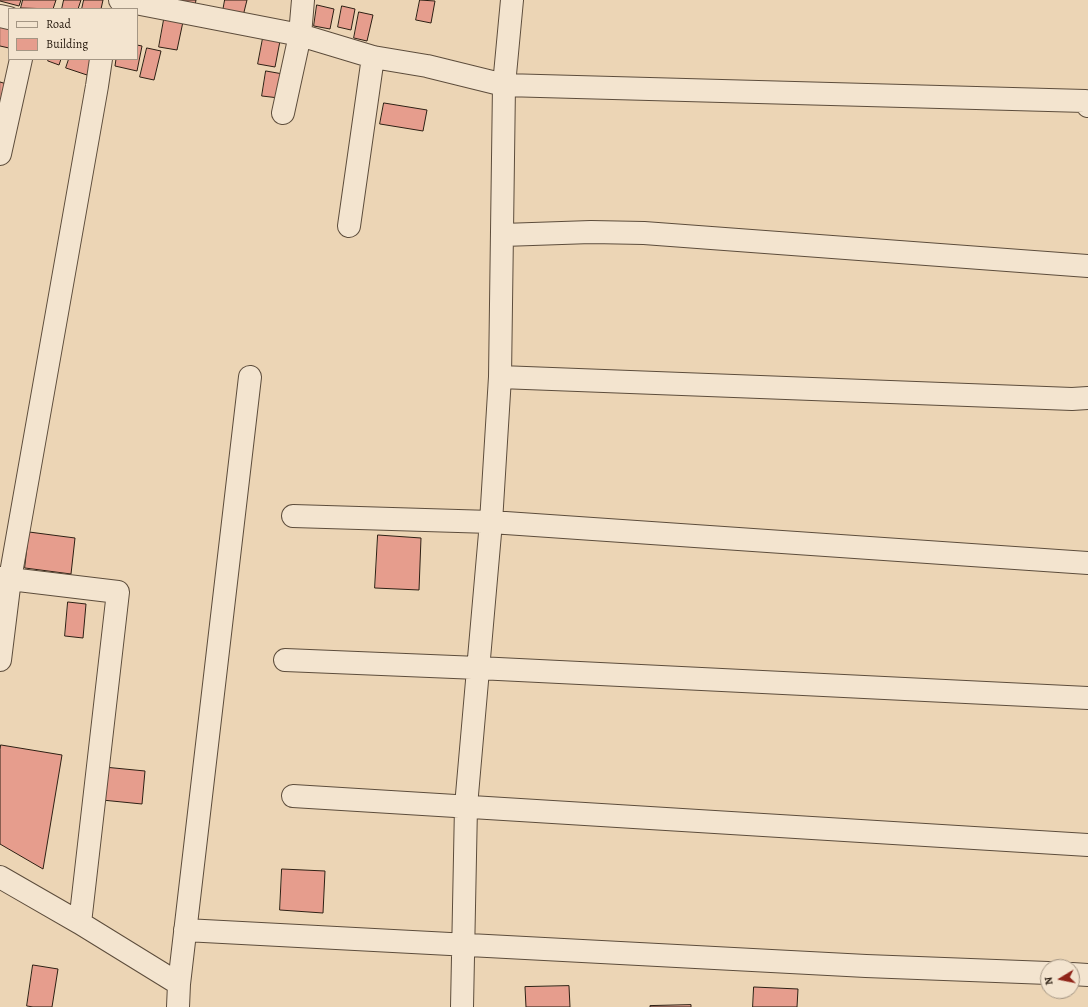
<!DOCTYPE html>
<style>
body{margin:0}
#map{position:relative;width:1088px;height:1007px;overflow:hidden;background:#ecd5b5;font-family:Alegreya,serif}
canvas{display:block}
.legend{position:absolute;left:8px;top:8px;width:130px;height:52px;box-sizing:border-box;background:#f3e4cf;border:1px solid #a49684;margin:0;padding:5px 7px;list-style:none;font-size:12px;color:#2d2014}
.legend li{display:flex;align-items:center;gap:8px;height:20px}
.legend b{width:20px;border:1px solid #a49684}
.north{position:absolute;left:1040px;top:959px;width:40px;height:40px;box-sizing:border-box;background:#f3e4cf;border:1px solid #a49684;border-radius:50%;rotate:260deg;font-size:11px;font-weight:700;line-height:16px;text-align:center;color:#2d2014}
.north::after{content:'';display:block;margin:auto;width:14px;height:18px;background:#8f2418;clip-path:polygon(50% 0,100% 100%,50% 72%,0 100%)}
</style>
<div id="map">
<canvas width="1088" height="1007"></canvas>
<ul class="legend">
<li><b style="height:5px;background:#f3e4cf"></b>Road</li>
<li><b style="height:11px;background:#e69d8d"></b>Building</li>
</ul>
<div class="north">N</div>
</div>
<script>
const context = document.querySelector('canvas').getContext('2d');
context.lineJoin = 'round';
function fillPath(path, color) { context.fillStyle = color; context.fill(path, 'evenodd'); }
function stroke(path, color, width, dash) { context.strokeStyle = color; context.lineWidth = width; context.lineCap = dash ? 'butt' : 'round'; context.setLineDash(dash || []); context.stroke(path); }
const building = new Path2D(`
 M 0,0 L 21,0 L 19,6 L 0,1 Z
 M 23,0 L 56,0 L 53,9 L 21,8 Z
 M 64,0 L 81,0 L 78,9 L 62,9 Z
 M 84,0 L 103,0 L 101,9 L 82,9 Z
 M 174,0 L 196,0 L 194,10 Z
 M 225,0 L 247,0 L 243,16 L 223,11 Z
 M 420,0 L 435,1 L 431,23 L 416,20 Z
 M 317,5 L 334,9 L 330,29 L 314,26 Z
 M 342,6 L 355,9 L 351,30 L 338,27 Z
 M 359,12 L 373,15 L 367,41 L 354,38 Z
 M 165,14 L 184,17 L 177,50 L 159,47 Z
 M 0,20 L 9,23 L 9,48 L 0,46 Z
 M 263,38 L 280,41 L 275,67 L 258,64 Z
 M 137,45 L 142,46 L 137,71 L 115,66 L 116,59 L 137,59 Z
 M 147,48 L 161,51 L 154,80 L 140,77 Z
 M 49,59 L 61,59 L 59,65 L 48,61 Z
 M 69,59 L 92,59 L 87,75 L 66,68 Z
 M 266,71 L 283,74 L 279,98 L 262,96 Z
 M 0,82 L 10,85 L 6,104 L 0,102 Z
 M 384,103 L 427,110 L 423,131 L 380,124 Z
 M 29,532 L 75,538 L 71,574 L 25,568 Z
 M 378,535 L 421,538 L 419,590 L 375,588 Z
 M 68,602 L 86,604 L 83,638 L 65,636 Z
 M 1,745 L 62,755 L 43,869 L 0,844 L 0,750 Z
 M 104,767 L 145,771 L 142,804 L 102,800 Z
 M 282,869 L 325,871 L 323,913 L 280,910 Z
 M 33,965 L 58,969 L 52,1007 L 33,1007 L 27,1006 Z
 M 569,986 L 570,1007 L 526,1007 L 525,987 Z
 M 754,987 L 798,989 L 797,1007 L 753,1007 Z
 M 691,1005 L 691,1007 L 650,1007 L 650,1006 Z`);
const street = new Path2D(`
 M 120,0 L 300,35 L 373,57 L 427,66 L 504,85 L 1085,101 L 1088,106
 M 0,16 L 9,18
 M 283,113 L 300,35 L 303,0
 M 0,154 L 21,59
 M 349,226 L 373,57
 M 503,235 L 591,232 L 644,233 L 1088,266
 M 500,377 L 1072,399 L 1088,398
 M 293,516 L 491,522 L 1088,563
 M 0,578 L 10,579 L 97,86 L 101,59
 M 0,660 L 10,579 L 118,592 L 80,923
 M 285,660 L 478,668 L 1088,698
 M 293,796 L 1088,845
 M 0,877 L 80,923 L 179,984 L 178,1007
 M 185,930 L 866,966 L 1048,973
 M 1072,974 L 1088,975
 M 179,984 L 250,377
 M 462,1007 L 466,806 L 491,522 L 500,377 L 504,85 L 512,0`);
fillPath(building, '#e69d8d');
stroke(building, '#2d2014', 1);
stroke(street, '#5d4d3c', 24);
stroke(street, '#f3e4cf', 22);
</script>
